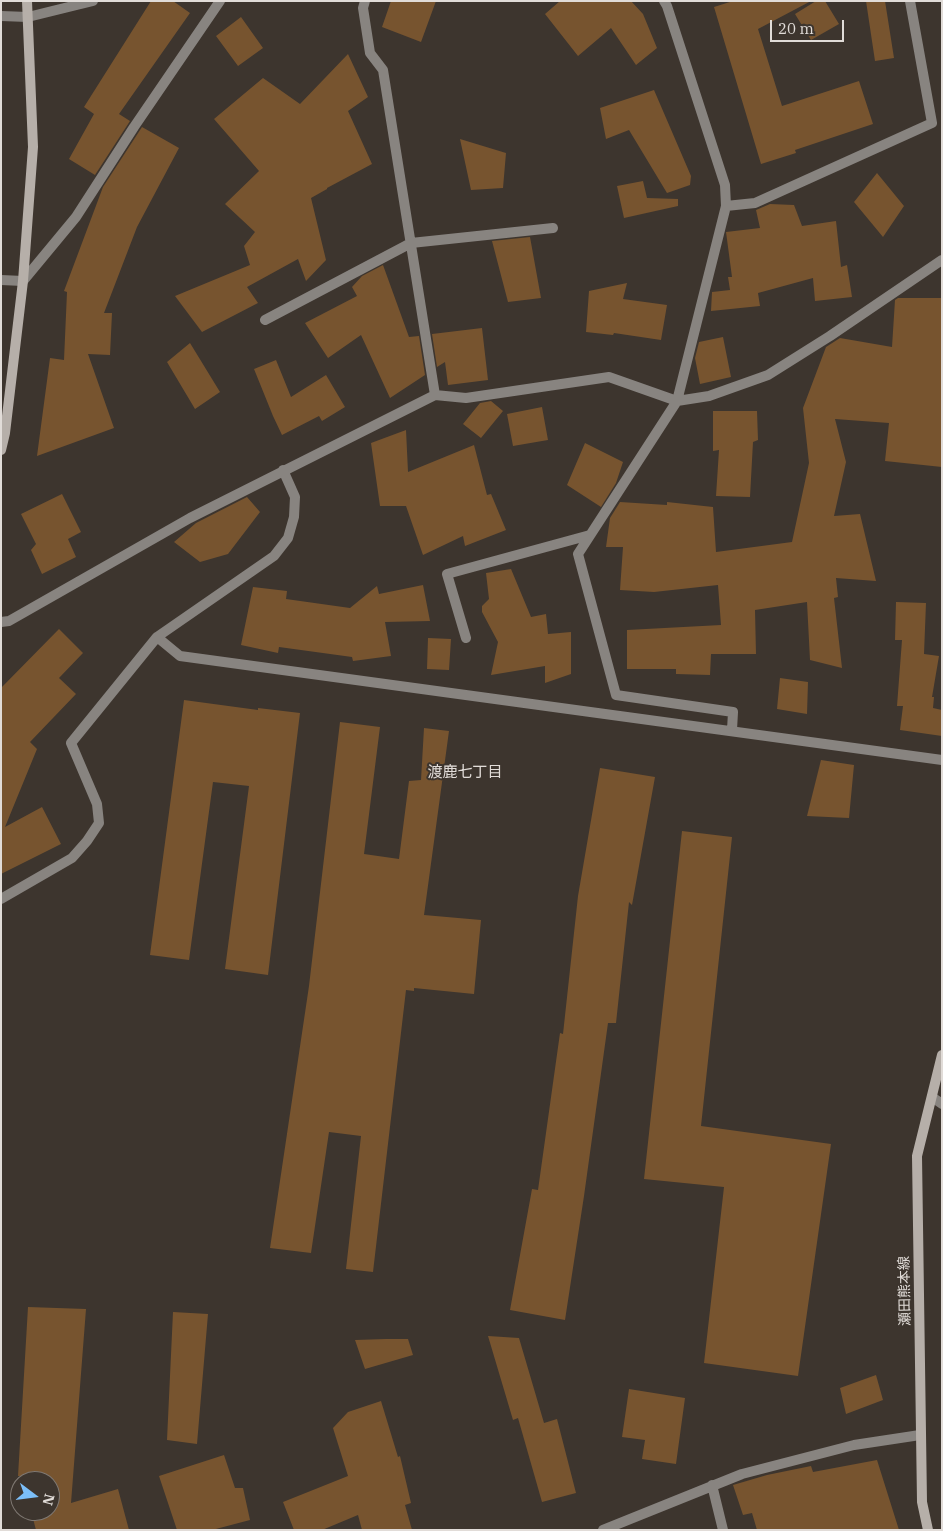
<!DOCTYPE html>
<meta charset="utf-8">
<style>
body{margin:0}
#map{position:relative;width:943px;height:1531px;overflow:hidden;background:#3d352e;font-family:"IBM Plex Serif",serif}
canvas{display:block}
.frame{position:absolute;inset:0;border:2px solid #e1dcd8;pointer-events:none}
.north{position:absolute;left:10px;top:1471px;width:50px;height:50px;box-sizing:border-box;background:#3d352e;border:1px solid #7f7872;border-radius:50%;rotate:105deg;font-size:14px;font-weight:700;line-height:20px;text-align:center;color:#e1dcd8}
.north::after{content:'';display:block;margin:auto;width:18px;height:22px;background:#7bbef8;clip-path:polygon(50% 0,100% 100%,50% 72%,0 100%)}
.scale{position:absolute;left:770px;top:20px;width:74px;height:22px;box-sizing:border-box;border:2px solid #e1dcd8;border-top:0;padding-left:6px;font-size:15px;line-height:18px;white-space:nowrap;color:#e1dcd8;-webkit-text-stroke:4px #3d352e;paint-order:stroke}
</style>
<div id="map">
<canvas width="943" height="1531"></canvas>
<div class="frame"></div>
<div class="north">N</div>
<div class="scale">20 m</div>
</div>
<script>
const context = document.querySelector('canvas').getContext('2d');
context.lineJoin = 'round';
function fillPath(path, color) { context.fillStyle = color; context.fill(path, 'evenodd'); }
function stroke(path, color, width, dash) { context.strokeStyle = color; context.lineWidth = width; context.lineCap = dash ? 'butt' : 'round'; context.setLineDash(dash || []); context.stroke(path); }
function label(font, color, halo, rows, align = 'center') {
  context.font = font + ' "IBM Plex Serif","Noto Sans JP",serif'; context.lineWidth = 4; context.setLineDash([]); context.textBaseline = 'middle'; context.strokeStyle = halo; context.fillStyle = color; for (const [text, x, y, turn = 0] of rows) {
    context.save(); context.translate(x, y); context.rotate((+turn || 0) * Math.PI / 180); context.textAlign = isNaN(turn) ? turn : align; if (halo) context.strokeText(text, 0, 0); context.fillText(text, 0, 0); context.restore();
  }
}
const building = new Path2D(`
 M 151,1 L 173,1 L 190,13 L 119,114 L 130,121 L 95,175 L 69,159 L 94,114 L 84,107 Z
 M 391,1 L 436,1 L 421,42 L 382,27 Z
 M 560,1 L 631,1 L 643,14 L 657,48 L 636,65 L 611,28 L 578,56 L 545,14 Z
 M 733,1 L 811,1 L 758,29 L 782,106 L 859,81 L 873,124 L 795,150 L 796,153 L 761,164 L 714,7 Z
 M 816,1 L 825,1 L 839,24 L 811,40 L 795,14 Z
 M 866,1 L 885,1 L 894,58 L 875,61 Z
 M 241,17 L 263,48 L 238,66 L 216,36 Z
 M 348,54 L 368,97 L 348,111 L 372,164 L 327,188 L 327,189 L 311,198 L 326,260 L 306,281 L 298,259 L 247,287 L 258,303 L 202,332 L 175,296 L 250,265 L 244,246 L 255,232 L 225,204 L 259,171 L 214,119 L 263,78 L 300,104 Z
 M 654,90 L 691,176 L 690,185 L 667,193 L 629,130 L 606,139 L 600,108 Z
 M 142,127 L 179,148 L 137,227 L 104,313 L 112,313 L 110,355 L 88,354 L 114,428 L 37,456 L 50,358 L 64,360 L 67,292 L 64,291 L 103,187 Z
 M 460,139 L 506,153 L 503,188 L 471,190 Z
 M 877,173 L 904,206 L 883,237 L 854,202 Z
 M 643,181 L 647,198 L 678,199 L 678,206 L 624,218 L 617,186 Z
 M 770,204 L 794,205 L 802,226 L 836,221 L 841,267 L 847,265 L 852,297 L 815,301 L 813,278 L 758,293 L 760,306 L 711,311 L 712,292 L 730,290 L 728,277 L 732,277 L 726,232 L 760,228 L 756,210 Z
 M 530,237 L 541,298 L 508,302 L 492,241 Z
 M 383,265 L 409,337 L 419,336 L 425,375 L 390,398 L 361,335 L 328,358 L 305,323 L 357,296 L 352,287 L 362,276 Z
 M 627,283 L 623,299 L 667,305 L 661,340 L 614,333 L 613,335 L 586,332 L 589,291 Z
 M 898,298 L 942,298 L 942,467 L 885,461 L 889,423 L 835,419 L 846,462 L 834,516 L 860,514 L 876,581 L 836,578 L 838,597 L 834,598 L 842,668 L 810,660 L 807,602 L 755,610 L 756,654 L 711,654 L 710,675 L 676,674 L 676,669 L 627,669 L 627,630 L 721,625 L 718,585 L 654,592 L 620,590 L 623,547 L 606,547 L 610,518 L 620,502 L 667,505 L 667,502 L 713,507 L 716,552 L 792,542 L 809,463 L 803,408 L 826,347 L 840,338 L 892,347 L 895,300 Z
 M 482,328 L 488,380 L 448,385 L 445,362 L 437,367 L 432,334 Z
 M 723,337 L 731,377 L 700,384 L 695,358 L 699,342 Z
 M 190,343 L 220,392 L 195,409 L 167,362 Z
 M 276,360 L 291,397 L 326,375 L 345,407 L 322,421 L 319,416 L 282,435 L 273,416 L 254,369 Z
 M 491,401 L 503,411 L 481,438 L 463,424 L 480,403 Z
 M 542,407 L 548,440 L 513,446 L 507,414 Z
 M 713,411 L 757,411 L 758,440 L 753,442 L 750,497 L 716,496 L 719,450 L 713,451 Z
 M 406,430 L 408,472 L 474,445 L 487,495 L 491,494 L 506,530 L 465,546 L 463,536 L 423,555 L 406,506 L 380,506 L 371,443 Z
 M 585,443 L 623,462 L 616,483 L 601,507 L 567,485 Z
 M 62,494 L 81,532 L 68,539 L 76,557 L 42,574 L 31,550 L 36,544 L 21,514 Z
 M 247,497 L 260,512 L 228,554 L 200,562 L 174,542 L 196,523 Z
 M 511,569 L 531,617 L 546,614 L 548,634 L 571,632 L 571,674 L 545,683 L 545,666 L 491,675 L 498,642 L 482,612 L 482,606 L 489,599 L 486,573 Z
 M 423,585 L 430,621 L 385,622 L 391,656 L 353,661 L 352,657 L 279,647 L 278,653 L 241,645 L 253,587 L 287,591 L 286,599 L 350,608 L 377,586 L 379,594 Z
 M 896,602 L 926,603 L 924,654 L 939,656 L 932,697 L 934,697 L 933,708 L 942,710 L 942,736 L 900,730 L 903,706 L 897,706 L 902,640 L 895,640 Z
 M 59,629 L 83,653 L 59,678 L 76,694 L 30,742 L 37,749 L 5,827 L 42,807 L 61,844 L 1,874 L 1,688 Z
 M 428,638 L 451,639 L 449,670 L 427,669 Z
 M 780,678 L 808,682 L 807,714 L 777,709 Z
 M 184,700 L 258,710 L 258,708 L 300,713 L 268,975 L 225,969 L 249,786 L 213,782 L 189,960 L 150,955 Z
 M 340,722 L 380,727 L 364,854 L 399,859 L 409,781 L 421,780 L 424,728 L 449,731 L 424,915 L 481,920 L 474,994 L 414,988 L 414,991 L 406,990 L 373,1272 L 346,1269 L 361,1136 L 329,1132 L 311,1253 L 270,1248 L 309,986 Z
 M 821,760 L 854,765 L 849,818 L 807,816 Z
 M 600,768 L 655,777 L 632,905 L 629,902 L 616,1023 L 608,1023 L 584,1196 L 565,1320 L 510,1310 L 532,1189 L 538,1190 L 560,1033 L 563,1034 L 578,896 Z
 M 682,831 L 732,837 L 701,1126 L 831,1144 L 798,1376 L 704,1363 L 724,1187 L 644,1179 Z
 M 28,1307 L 86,1309 L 71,1503 L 118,1489 L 129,1530 L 36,1530 L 31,1511 L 50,1511 L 50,1481 L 23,1481 L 21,1476 L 18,1476 Z
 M 173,1312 L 208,1314 L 197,1444 L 167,1440 Z
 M 488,1336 L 519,1338 L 544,1423 L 557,1419 L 576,1493 L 542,1502 L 518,1418 L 513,1420 Z
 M 386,1339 L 408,1339 L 413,1355 L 365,1369 L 355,1340 Z
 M 876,1375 L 883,1400 L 846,1414 L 840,1388 Z
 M 629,1389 L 685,1398 L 676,1464 L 642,1459 L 645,1440 L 622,1437 Z
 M 381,1401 L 398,1457 L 400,1456 L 411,1503 L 405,1505 L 412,1530 L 362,1530 L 358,1515 L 322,1530 L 294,1530 L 283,1502 L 348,1476 L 333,1428 L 348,1412 Z
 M 224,1455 L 235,1488 L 243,1488 L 250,1520 L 212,1530 L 177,1530 L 159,1476 Z
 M 877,1460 L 899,1530 L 757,1530 L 752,1513 L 743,1515 L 733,1485 L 767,1475 L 811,1466 L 813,1472 Z`);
const street = new Path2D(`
 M 664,1 L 667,6 L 725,185 L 726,206 L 677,401 L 578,554 L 616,695 L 733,712 L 732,730
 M 1,16 L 28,17 L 93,1
 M 726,206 L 755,203 L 932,123 L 910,1
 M 1,280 L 23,281 L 76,217 L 134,127 L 220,1
 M 265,320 L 411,243 L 553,228
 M 435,395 L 466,398 L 609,377 L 677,401 L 709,396 L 768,375 L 830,336 L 942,260
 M 1,622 L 9,621 L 190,518 L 435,395 L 383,70 L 370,53 L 363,8 L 365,1
 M 157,637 L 180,656 L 942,760
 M 466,638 L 447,574 L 590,535
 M 1,899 L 72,858 L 87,841 L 99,823 L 97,804 L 71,743 L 157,637 L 274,556 L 288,538 L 294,517 L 295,497 L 283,470
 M 932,1097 L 942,1104
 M 712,1485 L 723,1530
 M 603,1530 L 742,1474 L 854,1445 L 920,1435`);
const secondary = new Path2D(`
 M 1,450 L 5,433 L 23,281 L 33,147 L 27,1
 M 928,1530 L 922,1502 L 917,1156 L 942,1055`);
const streetNames = [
 ["瀬田熊本線",905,1291,-91]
];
const neighbourhoodNames = [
 ["渡鹿七丁目",465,773]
];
fillPath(building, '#77542f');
stroke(street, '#888480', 10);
stroke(secondary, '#b6afa9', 10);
label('14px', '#e1dcd8', '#3d352e', streetNames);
label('15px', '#e1dcd8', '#3d352e', neighbourhoodNames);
</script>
